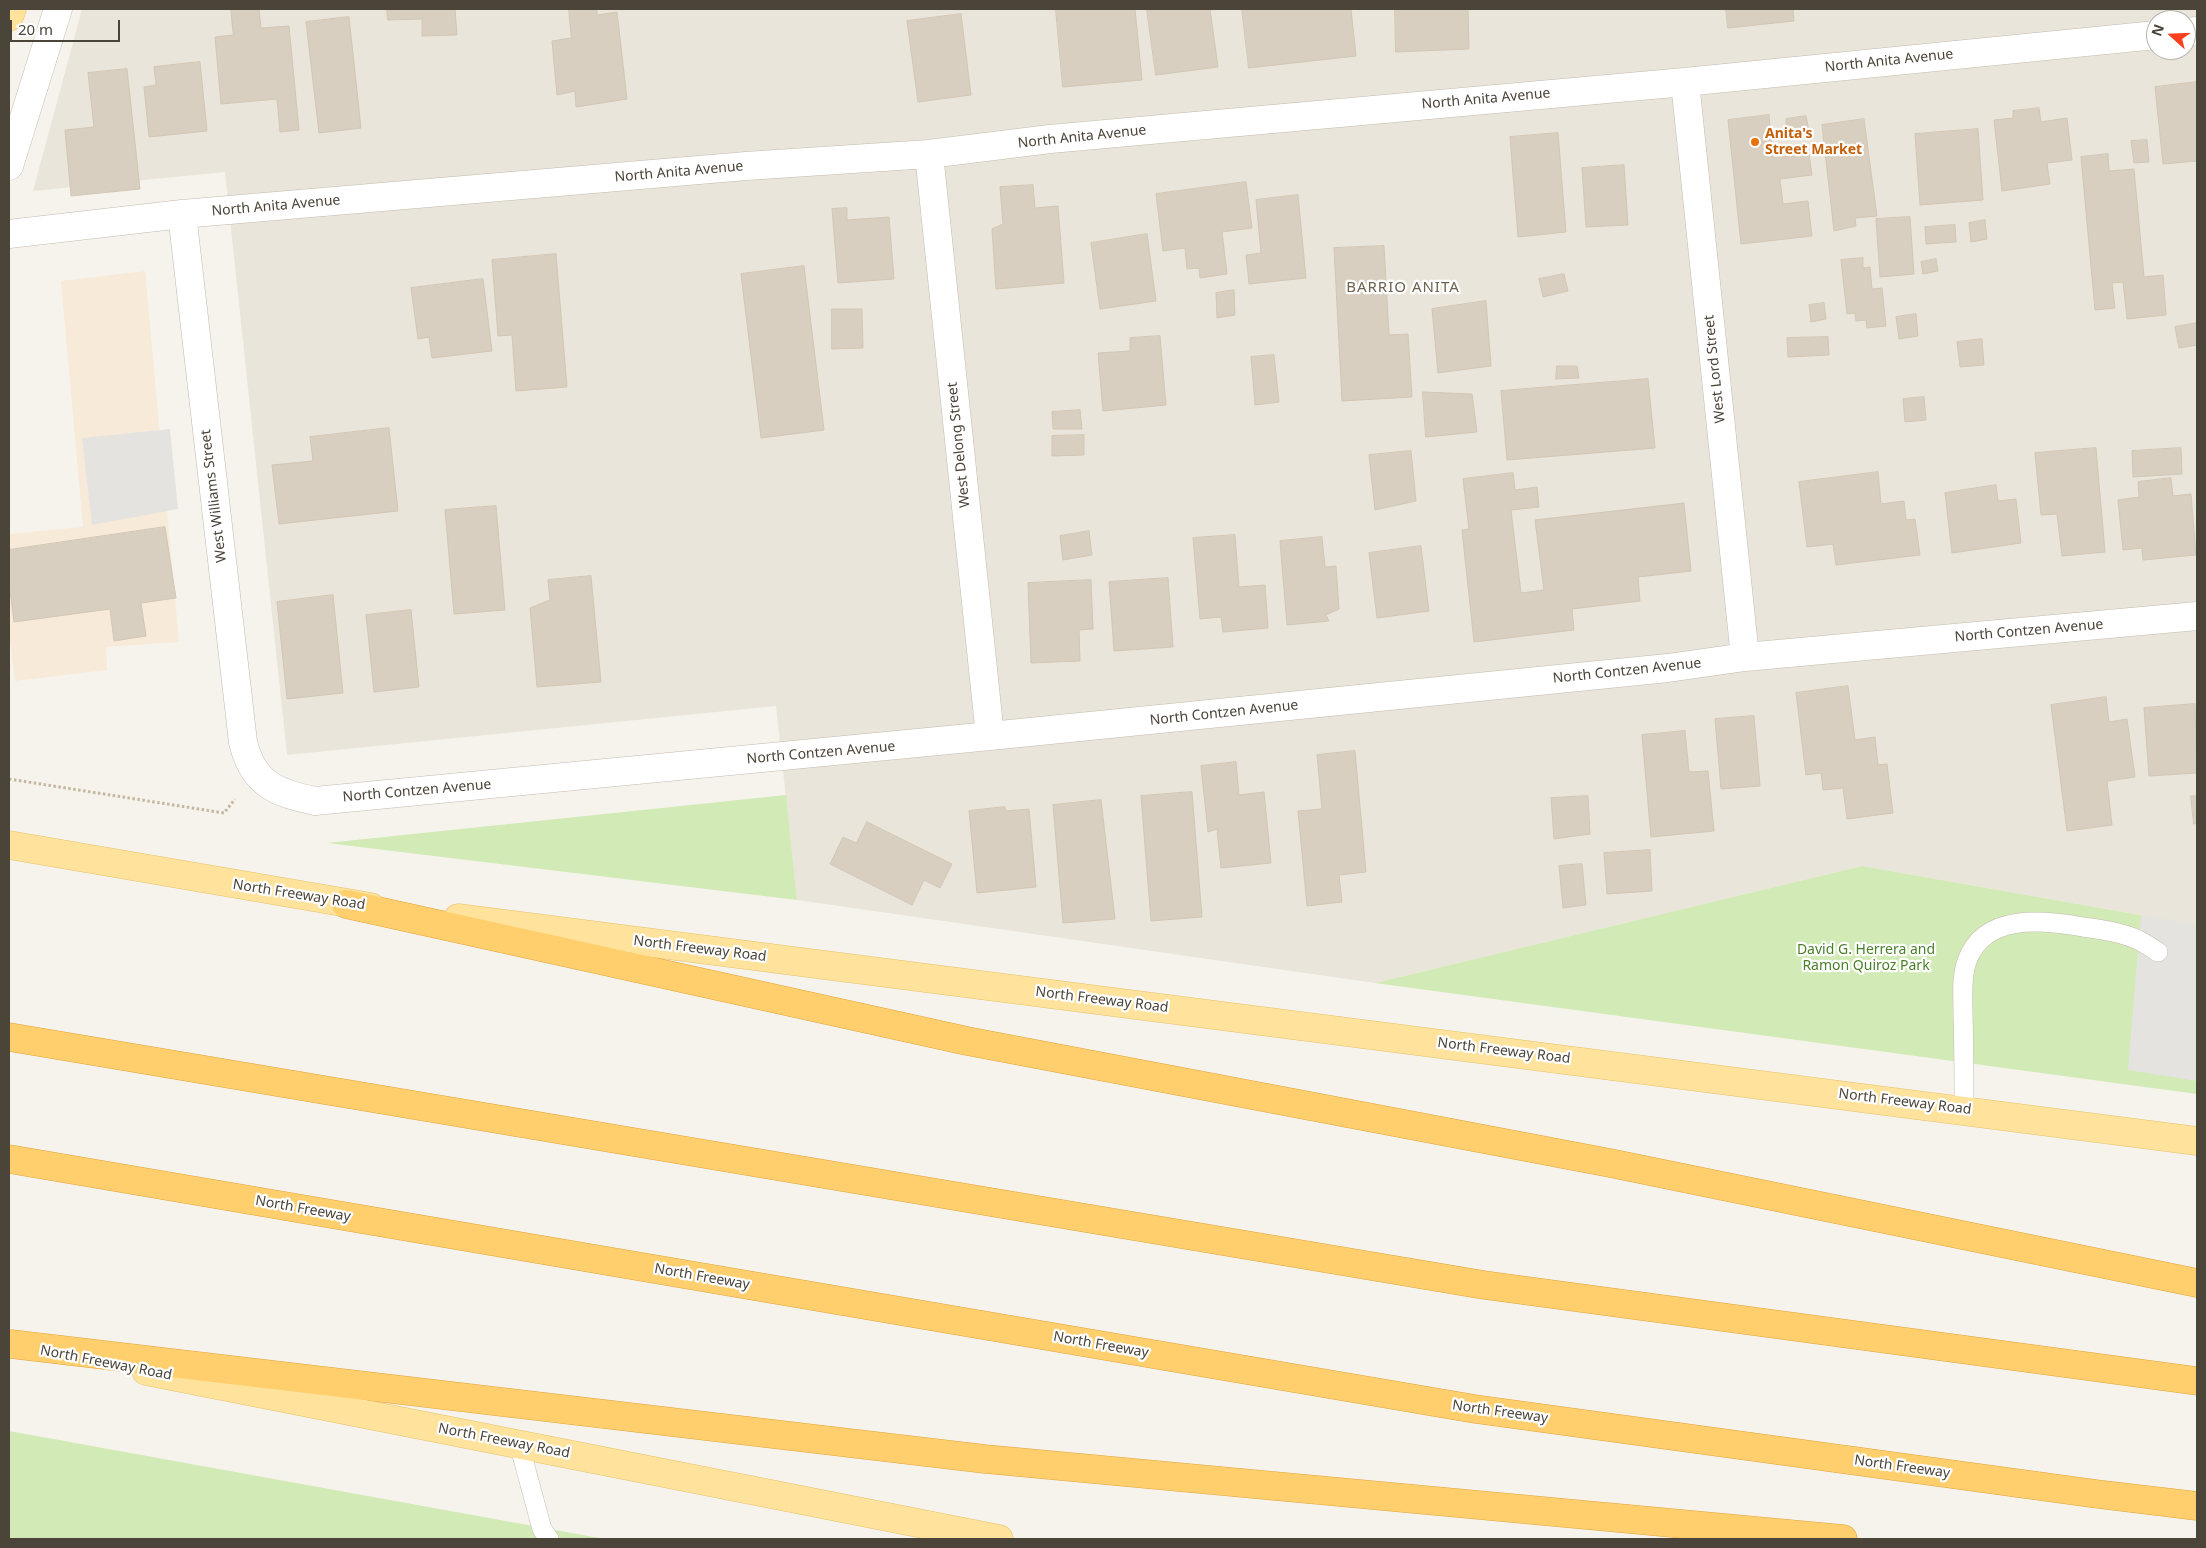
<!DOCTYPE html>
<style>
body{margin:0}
#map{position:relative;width:2206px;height:1548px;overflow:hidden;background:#f6f3ec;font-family:"Noto Sans",sans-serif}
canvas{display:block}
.frame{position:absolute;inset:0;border:10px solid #4b4439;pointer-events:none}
.north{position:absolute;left:2146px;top:10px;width:50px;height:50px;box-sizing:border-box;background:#fff;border:1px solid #b7b4b0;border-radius:50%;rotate:290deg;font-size:14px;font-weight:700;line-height:20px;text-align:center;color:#4b4439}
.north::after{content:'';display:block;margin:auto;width:18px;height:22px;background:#fc3f1d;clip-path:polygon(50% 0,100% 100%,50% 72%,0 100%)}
.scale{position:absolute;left:10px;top:20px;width:110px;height:22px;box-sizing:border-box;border:2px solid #4b4439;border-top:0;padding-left:6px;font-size:15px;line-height:18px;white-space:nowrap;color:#4b4439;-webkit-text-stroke:4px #fff;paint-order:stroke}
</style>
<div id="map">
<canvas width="2206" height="1548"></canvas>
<div class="frame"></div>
<div class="north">N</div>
<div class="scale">20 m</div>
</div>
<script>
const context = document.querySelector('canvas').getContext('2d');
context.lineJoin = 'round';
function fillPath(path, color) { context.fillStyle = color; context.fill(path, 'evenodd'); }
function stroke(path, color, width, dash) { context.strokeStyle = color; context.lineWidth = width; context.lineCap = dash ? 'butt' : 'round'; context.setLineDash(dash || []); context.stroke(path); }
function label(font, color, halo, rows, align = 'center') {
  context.font = font + ' "Noto Sans",sans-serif'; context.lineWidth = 4.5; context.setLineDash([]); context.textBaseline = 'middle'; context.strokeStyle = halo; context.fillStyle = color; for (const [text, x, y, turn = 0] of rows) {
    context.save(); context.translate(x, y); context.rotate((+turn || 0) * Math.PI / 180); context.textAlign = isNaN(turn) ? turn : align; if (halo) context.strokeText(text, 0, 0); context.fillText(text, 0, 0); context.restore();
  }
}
const residential = new Path2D(`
 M 82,9 L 2197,9 L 2197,925 L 1862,866 L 1375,983 L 797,900 L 776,706 L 287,755 L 225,172 L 33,191 ZM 2156,20 L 2186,20 L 2186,50 L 2156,50 Z`);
const commercial = new Path2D(`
 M 145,271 L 179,642 L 106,647 L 107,670 L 15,681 L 9,632 L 9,534 L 83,527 L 61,281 Z`);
const green = new Path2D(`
 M 786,795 L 797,900 L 327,843 Z
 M 1862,866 L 2197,925 L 2197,1094 L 1375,983 Z
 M 9,1431 L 605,1539 L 9,1539 Z`);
const parking = new Path2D(`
 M 170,429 L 178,509 L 92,525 L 82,438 Z
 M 2141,915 L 2197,925 L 2197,1081 L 2128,1070 Z`);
const building = new Path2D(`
 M 231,9 L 259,9 L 261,28 L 289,26 L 299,130 L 280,132 L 277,99 L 221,104 L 215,37 L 233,35 Z
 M 387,9 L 455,9 L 457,35 L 422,36 L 422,19 L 388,20 Z
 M 569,9 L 597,9 L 597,15 L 617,12 L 627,99 L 576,107 L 575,91 L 557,95 L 552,41 L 571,38 Z
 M 1056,9 L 1135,9 L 1142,80 L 1063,87 Z
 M 1147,9 L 1210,9 L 1218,67 L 1156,75 Z
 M 1242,9 L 1351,9 L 1356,56 L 1249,68 Z
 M 1395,9 L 1468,9 L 1469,49 L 1396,52 Z
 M 1726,9 L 1793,9 L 1794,21 L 1728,28 Z
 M 961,14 L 971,95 L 918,102 L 907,21 Z
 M 349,17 L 361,128 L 319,133 L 306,22 Z
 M 200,62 L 207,131 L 149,137 L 144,87 L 156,85 L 154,67 Z
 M 127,69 L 140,189 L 71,196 L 65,130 L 94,127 L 88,73 Z
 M 2197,82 L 2197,161 L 2163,164 L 2155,87 Z
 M 2039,108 L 2041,122 L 2067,118 L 2072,160 L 2047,163 L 2050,184 L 2002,191 L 1994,120 L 2013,118 L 2013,111 Z
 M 1769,115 L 1773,158 L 1809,154 L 1812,175 L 1780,179 L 1783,204 L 1808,201 L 1812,236 L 1741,244 L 1728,120 Z
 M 1806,116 L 1809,131 L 1786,133 L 1786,119 Z
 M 1864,119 L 1877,216 L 1855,218 L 1856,226 L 1834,231 L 1822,125 Z
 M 1978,129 L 1983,200 L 1920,205 L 1915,134 Z
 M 1558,133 L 1566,232 L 1518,237 L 1510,137 Z
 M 2147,140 L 2149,162 L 2134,163 L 2131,141 Z
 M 2108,154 L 2109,171 L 2134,169 L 2144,277 L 2163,275 L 2166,315 L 2127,319 L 2123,282 L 2112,283 L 2115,308 L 2095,310 L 2081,157 Z
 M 1624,165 L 1628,225 L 1586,227 L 1582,168 Z
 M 1246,182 L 1252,228 L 1222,232 L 1227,274 L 1200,278 L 1199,268 L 1187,269 L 1185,248 L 1163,251 L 1156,194 Z
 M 1033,185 L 1035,208 L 1058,206 L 1064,283 L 996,289 L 992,229 L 1003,224 L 1000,187 Z
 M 1298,195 L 1306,278 L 1249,284 L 1246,255 L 1261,253 L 1256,200 Z
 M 847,208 L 847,220 L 889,217 L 894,279 L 838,283 L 832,209 Z
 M 1910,217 L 1914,274 L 1880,277 L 1876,219 Z
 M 1985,220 L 1987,239 L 1971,242 L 1969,223 Z
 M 1955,225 L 1956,242 L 1926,244 L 1925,227 Z
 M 1147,234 L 1156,301 L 1100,309 L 1091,243 Z
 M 1384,246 L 1389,335 L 1408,334 L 1412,397 L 1342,401 L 1334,248 Z
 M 556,254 L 567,387 L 516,391 L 512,335 L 498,336 L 492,260 Z
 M 1863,258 L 1863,268 L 1870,267 L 1872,289 L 1882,288 L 1886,326 L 1867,328 L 1866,320 L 1856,321 L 1855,313 L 1847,314 L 1841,260 Z
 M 1936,259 L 1938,271 L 1923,274 L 1921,262 Z
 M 804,266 L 824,430 L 761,438 L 741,274 Z
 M 1564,274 L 1568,291 L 1543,297 L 1539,279 Z
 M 483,279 L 492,351 L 432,358 L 429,337 L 418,339 L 411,288 Z
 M 1234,290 L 1235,315 L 1217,318 L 1216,293 Z
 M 1486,301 L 1491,366 L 1438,373 L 1432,309 Z
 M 1824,303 L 1826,319 L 1811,322 L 1809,305 Z
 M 832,309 L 862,309 L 863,348 L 832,349 Z
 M 1916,314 L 1918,336 L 1899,339 L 1896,317 Z
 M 2197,323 L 2197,345 L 2179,348 L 2175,327 Z
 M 1160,336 L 1166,405 L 1103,411 L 1098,353 L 1130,351 L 1130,338 Z
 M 1828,337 L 1829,355 L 1788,357 L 1787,338 Z
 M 1982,339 L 1984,365 L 1960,367 L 1957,342 Z
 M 1274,355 L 1279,402 L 1255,405 L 1251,357 Z
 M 1557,366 L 1577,366 L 1579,378 L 1556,379 Z
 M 1648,379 L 1655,448 L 1507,460 L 1501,391 Z
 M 1423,392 L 1472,394 L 1477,432 L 1426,437 Z
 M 1924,397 L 1926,420 L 1905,422 L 1903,399 Z
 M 1080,410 L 1082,429 L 1053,429 L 1052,412 Z
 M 389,428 L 398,511 L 279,524 L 272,465 L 313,461 L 310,437 Z
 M 1084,435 L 1084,455 L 1052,456 L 1052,436 Z
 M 2096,448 L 2105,552 L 2062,556 L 2057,514 L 2041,515 L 2035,453 Z
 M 2181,448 L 2182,474 L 2133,477 L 2132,451 Z
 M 1411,451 L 1416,501 L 1375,510 L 1369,455 Z
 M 1878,472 L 1881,504 L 1904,501 L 1906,520 L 1915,519 L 1920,555 L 1836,565 L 1833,544 L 1807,547 L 1799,482 Z
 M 1513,473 L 1515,490 L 1537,487 L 1539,507 L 1511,510 L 1521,593 L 1544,590 L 1535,520 L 1684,503 L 1691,571 L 1638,577 L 1640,601 L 1572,609 L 1574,630 L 1474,642 L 1462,530 L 1469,529 L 1463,479 Z
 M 2171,478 L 2173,496 L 2191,494 L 2196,555 L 2143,560 L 2142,548 L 2123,550 L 2118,500 L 2139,497 L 2138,482 Z
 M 1996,485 L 1998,501 L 2016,499 L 2021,543 L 1952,553 L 1945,493 Z
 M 496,506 L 505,610 L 454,614 L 445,510 Z
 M 165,527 L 176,598 L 141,603 L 146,636 L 114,641 L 110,609 L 14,622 L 9,583 L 9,550 Z
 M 1089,531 L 1092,555 L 1063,560 L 1060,536 Z
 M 1235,535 L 1239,587 L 1265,585 L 1268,628 L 1223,632 L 1221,617 L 1200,619 L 1193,538 Z
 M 1322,537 L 1325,567 L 1336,566 L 1339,609 L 1326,615 L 1329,621 L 1287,625 L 1280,541 Z
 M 1421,546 L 1429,611 L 1377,618 L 1369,553 Z
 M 591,576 L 601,682 L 537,687 L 530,608 L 550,600 L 548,580 Z
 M 1168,578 L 1173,647 L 1114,651 L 1109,582 Z
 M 1091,580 L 1093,629 L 1079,630 L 1080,661 L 1031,663 L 1028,583 Z
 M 333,595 L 343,693 L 287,699 L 277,602 Z
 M 411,610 L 419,687 L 374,692 L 366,615 Z
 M 1848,686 L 1855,740 L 1875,737 L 1878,765 L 1887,764 L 1893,813 L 1847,819 L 1843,788 L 1823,790 L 1821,773 L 1806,775 L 1796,693 Z
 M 2106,697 L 2109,722 L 2127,719 L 2135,777 L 2107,781 L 2112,825 L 2067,831 L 2051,705 Z
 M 2195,704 L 2197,773 L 2149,776 L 2144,708 Z
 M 1754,716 L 1760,786 L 1721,789 L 1715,719 Z
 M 1685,731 L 1689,772 L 1708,771 L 1714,831 L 1651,837 L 1642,735 Z
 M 1355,751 L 1366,872 L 1339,875 L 1342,902 L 1307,906 L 1298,811 L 1322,809 L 1317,755 Z
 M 1236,762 L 1239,795 L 1264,792 L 1271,863 L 1221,868 L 1217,829 L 1208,832 L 1201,766 Z
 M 1192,792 L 1202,917 L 1151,921 L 1141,796 Z
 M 1588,796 L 1590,834 L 1554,839 L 1551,798 Z
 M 2191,796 L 2197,796 L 2197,823 L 2194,824 Z
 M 1101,800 L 1115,919 L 1063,923 L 1053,805 Z
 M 1005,807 L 1006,811 L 1029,809 L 1036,887 L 977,893 L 969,811 Z
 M 867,822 L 952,864 L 940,888 L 924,880 L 912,905 L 830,864 L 843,837 L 856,843 Z
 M 1650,850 L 1652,891 L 1607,894 L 1604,853 Z
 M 1582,864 L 1586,905 L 1563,908 L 1559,866 Z`);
const path = new Path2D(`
 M 9,779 L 224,813 L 235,799`);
const service = new Path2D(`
 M 1964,1110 C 1964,1078 1964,1046 1963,1014 C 1963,998 1961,977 1967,961 C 1984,913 2043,920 2083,927 C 2098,929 2114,931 2128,936 C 2139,939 2149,946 2158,952
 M 519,1444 L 542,1529 L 549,1539`);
const minor = new Path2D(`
 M 2186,32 L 2197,31
 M 1685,82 L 1745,657
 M 929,154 L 990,736
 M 9,166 L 58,9
 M 182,214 L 243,742 C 253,784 276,793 315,801 L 990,736 L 1668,668 L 1745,657 L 2197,616
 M 9,234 L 182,214 L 746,166 L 929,154 L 1050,139 L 1685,82 L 2156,35`);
const primary = new Path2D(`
 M 9,17 L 12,9
 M 9,845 L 371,907
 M 458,918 L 2197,1141
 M 146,1371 L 999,1539`);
const motorway = new Path2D(`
 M 346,904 L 967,1041 L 1610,1163 L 2197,1283
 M 9,1037 L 1484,1285 L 2197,1381
 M 9,1159 L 1475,1409 L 2097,1494 L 2197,1506
 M 11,1344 L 985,1459 L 1843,1539`);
const markers = [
 [1755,142,5,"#e8710a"]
];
const streetNames = [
 ["North Anita Avenue",1889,61,-6],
 ["North Anita Avenue",1486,99,-5],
 ["North Anita Avenue",1082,137,-6],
 ["North Anita Avenue",679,172,-5],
 ["North Anita Avenue",276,206,-5],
 ["West Lord Street",1715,369,-96],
 ["West Delong Street",959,445,-96],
 ["West Williams Street",214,496,-97],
 ["North Contzen Avenue",2029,631,-5],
 ["North Contzen Avenue",1627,671,-6],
 ["North Contzen Avenue",1224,713,-6],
 ["North Contzen Avenue",821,753,-5],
 ["North Contzen Avenue",417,791,-5],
 ["North Freeway Road",299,895,9],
 ["North Freeway Road",700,949,7],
 ["North Freeway Road",1102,1000,7],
 ["North Freeway Road",1504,1051,7],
 ["North Freeway Road",1905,1102,7],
 ["North Freeway",303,1209,10],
 ["North Freeway",702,1277,10],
 ["North Freeway",1101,1345,10],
 ["North Freeway Road",106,1363,11],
 ["North Freeway",1500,1412,8],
 ["North Freeway Road",504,1441,11],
 ["North Freeway",1902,1467,8]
];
const foodNames = [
 ["Anita's",1765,134],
 ["Street Market",1765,150]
];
const parkNames = [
 ["David G. Herrera and",1866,950],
 ["Ramon Quiroz Park",1866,966]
];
const neighbourhoodNames = [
 ["BARRIO ANITA",1403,288]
];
fillPath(residential, '#eae5da');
fillPath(commercial, '#f7ead8');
fillPath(green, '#d2eab5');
fillPath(parking, '#e5e3e0');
fillPath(building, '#d8cfc1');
stroke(building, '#d3c7b4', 1);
stroke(service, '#c2bbae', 20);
stroke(minor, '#c2bbae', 29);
stroke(primary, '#e6c16a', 29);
stroke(motorway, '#e0a43c', 29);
stroke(path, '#c4b79f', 3, [2.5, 2.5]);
stroke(service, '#fff', 19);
stroke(minor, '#fff', 28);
stroke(primary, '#ffe39c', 28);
stroke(motorway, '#ffcf6e', 28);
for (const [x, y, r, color] of markers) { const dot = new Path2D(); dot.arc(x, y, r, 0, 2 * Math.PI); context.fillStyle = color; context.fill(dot); stroke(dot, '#fff', 2); }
label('14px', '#4b4439', '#fff', streetNames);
label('bold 14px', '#c56008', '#fff', foodNames, 'left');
label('14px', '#4a7f2a', '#fff', parkNames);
context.letterSpacing = '1px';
label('15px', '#6e6250', '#fff', neighbourhoodNames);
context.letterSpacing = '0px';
</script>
